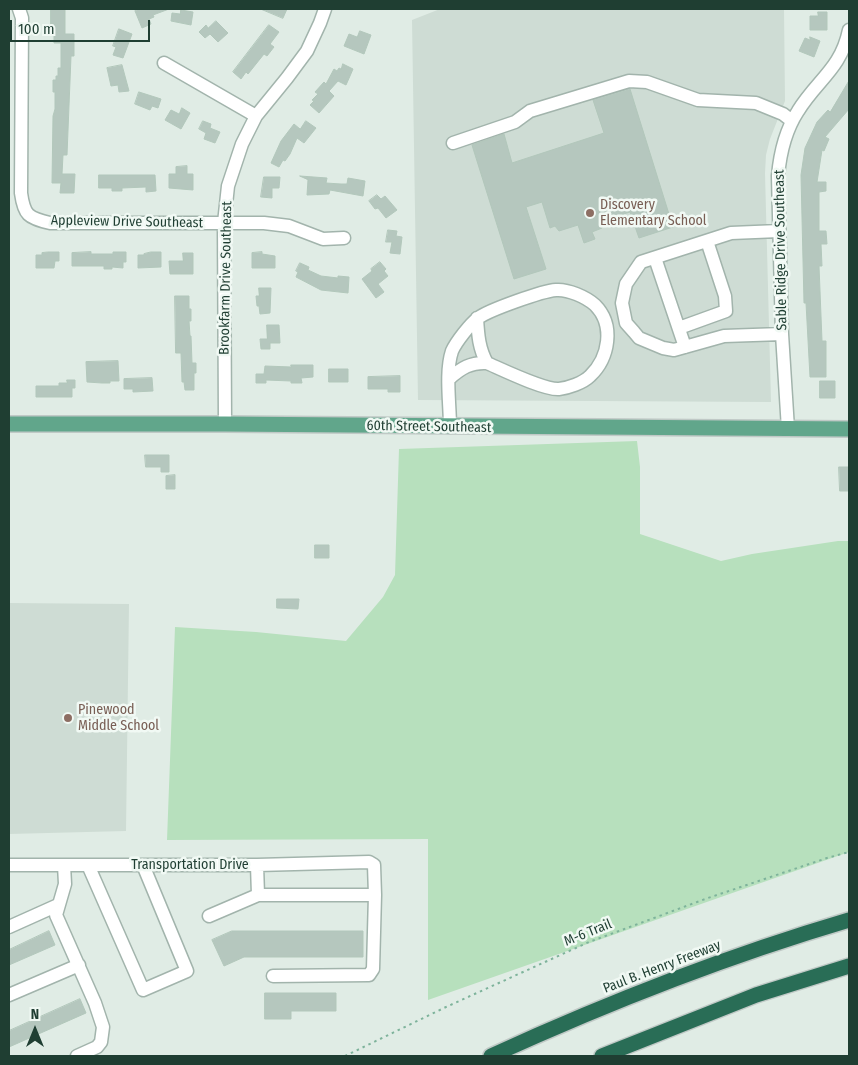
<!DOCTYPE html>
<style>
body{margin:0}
#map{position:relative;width:858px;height:1065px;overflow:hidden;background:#e0ece5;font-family:"Fira Sans Condensed",sans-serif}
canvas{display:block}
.frame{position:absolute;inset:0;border:10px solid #1f3e32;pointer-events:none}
.north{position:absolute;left:10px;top:1005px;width:50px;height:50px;-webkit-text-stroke:4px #f1f9f4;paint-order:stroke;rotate:0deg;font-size:14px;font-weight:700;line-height:20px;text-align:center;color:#1f3e32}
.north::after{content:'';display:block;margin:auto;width:18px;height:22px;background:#1f3e32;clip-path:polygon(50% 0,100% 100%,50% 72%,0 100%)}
.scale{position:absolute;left:10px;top:20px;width:140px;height:22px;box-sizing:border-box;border:2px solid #1f3e32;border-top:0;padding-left:6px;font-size:15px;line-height:18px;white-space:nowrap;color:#1f3e32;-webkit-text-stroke:4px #f1f9f4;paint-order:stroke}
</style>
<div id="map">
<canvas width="858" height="1065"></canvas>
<div class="frame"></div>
<div class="north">N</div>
<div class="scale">100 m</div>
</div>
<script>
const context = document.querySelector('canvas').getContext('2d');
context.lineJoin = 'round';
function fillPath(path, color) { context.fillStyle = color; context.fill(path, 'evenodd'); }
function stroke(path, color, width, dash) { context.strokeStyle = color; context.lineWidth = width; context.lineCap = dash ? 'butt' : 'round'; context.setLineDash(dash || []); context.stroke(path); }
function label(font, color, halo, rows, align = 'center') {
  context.font = font + ' "Fira Sans Condensed",sans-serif'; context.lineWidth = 5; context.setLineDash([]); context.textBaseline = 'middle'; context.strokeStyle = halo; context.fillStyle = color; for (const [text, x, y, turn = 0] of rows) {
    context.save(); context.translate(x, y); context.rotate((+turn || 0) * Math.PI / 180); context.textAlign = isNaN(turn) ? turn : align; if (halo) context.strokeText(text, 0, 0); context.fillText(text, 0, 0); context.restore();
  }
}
const built = new Path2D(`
 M 440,9 L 784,9 L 785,101 L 770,139 L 766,155 L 765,173 L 771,402 L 418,400 L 412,20 Z
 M 9,603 L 129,604 L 126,831 L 9,834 Z`);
const green = new Path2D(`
 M 637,441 L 640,467 L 640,534 L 721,561 L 752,554 L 838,541 L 849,541 L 849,852 L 428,1000 L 428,839 L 167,840 L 175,627 L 256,632 L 346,641 L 383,597 L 395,575 L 399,449 Z`);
const building = new Path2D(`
 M 51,9 L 65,9 L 65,34 L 74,34 L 74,56 L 71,56 L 67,155 L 63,155 L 62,174 L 75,174 L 74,193 L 60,193 L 61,183 L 52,183 L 53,116 L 55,109 L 55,92 L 53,92 L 53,80 L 56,80 L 56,76 L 58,76 L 58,68 L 61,68 L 61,43 L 54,43 L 54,24 L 51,24 Z
 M 139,9 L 169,9 L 153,15 L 154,17 L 149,19 L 151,24 L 142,28 L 135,11 Z
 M 261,9 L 287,9 L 283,18 Z
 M 181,10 L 193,12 L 191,25 L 171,21 L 172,13 L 180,14 Z
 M 818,12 L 827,12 L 827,30 L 810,30 L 810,16 L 818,16 Z
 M 216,21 L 228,33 L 218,42 L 210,34 L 205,38 L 199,32 L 206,25 L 208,28 Z
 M 269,25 L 279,32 L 270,44 L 274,47 L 267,56 L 264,54 L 248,74 L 246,72 L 241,79 L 233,72 Z
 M 119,29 L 132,34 L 123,58 L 113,55 L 116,47 L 113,46 Z
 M 360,31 L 371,35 L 364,54 L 344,46 L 349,34 L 357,37 Z
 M 810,37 L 820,41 L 814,57 L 799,51 L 805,38 L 810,40 Z
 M 343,64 L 353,69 L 350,76 L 346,85 L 338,81 L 329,91 L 334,96 L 319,113 L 310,105 L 314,101 L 312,100 L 318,94 L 315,92 L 324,82 L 326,84 L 334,69 L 337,71 L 339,68 L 341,69 Z
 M 122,65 L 129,91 L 119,92 L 118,85 L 111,86 L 107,68 Z
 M 849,81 L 849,109 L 825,137 L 829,139 L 824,151 L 822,150 L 817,182 L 826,182 L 826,191 L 819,192 L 819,231 L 826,231 L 827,244 L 821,244 L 822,266 L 819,266 L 822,341 L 826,341 L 826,377 L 810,377 L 806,303 L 804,303 L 801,175 L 805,148 L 817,122 L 828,110 L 830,112 Z
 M 630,89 L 673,227 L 639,238 L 630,212 L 611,218 L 612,221 L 601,225 L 602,228 L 592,232 L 595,239 L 584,243 L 578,225 L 559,231 L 555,226 L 550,228 L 542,202 L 526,207 L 546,269 L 514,279 L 472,145 L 504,134 L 512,163 L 604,133 L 593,100 Z
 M 139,92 L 161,99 L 158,108 L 152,106 L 150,110 L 135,104 Z
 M 182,108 L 190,113 L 181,129 L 165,120 L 171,110 L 179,114 Z
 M 203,121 L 211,124 L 210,128 L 220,132 L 215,143 L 204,139 L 206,133 L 199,129 Z
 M 306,121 L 316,128 L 304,143 L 297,138 L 290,154 L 285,161 L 283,160 L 279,167 L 271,163 L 281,141 L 294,124 L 300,129 Z
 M 187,166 L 187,174 L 193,174 L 193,190 L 169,188 L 169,174 L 176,174 L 176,167 Z
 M 99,175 L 155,175 L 156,191 L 146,192 L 146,187 L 122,188 L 122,191 L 112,191 L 112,188 L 99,188 Z
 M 300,176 L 327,178 L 326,183 L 341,184 L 347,184 L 348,178 L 365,181 L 363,196 L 330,190 L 329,194 L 307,195 L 308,180 Z
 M 264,177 L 280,177 L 279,188 L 272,188 L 272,198 L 261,197 Z
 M 377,195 L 381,199 L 385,196 L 397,210 L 386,218 L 378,208 L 375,209 L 369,201 Z
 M 388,230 L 397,231 L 396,236 L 402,237 L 400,254 L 390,253 L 392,242 L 386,242 Z
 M 48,252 L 59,252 L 59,261 L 55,261 L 54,268 L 36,268 L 36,255 L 42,255 L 42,253 Z
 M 91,252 L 91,254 L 113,254 L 113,252 L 126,252 L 126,262 L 123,262 L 123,268 L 112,267 L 112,269 L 104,269 L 104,266 L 72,266 L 72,253 Z
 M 151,252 L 161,252 L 161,267 L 138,268 L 138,255 L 144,255 L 144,254 Z
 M 262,252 L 262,254 L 275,256 L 275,268 L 252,268 L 252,253 Z
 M 183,253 L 193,253 L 193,274 L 170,274 L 169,261 L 183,261 Z
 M 380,262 L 386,269 L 384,271 L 388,276 L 378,284 L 384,292 L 376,298 L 362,279 L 372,271 L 371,269 Z
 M 300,263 L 309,267 L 308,270 L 321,276 L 338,278 L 338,276 L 349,277 L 348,293 L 321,290 L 296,277 L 298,272 L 296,271 Z
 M 259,288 L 271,288 L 270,313 L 260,314 L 259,306 L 257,306 L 256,296 L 259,296 Z
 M 175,296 L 189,296 L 189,309 L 191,309 L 191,321 L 189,321 L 190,336 L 191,336 L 192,363 L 196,363 L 196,373 L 194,373 L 194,390 L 185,390 L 184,382 L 182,382 L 181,353 L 176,353 Z
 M 267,325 L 279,325 L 280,343 L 270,343 L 270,349 L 261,349 L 260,339 L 267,339 Z
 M 118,361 L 119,381 L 110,381 L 110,383 L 102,383 L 87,382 L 86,362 Z
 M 291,365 L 313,365 L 313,377 L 301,378 L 302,383 L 291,383 L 291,381 L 266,380 L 266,383 L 256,383 L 256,374 L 264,374 L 265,366 L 291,367 Z
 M 329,369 L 348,369 L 348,382 L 329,382 Z
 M 400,376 L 400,392 L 388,392 L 388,389 L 368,389 L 368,377 Z
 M 152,378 L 153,391 L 133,392 L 133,389 L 124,389 L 124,379 Z
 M 67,380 L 75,380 L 75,388 L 72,388 L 72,397 L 36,397 L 36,386 L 59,386 L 59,383 L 67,383 Z
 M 820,381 L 835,381 L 835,398 L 820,398 Z
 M 145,455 L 169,455 L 169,472 L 161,472 L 161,467 L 146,467 Z
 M 839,467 L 849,467 L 849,491 L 840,491 Z
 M 175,475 L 175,489 L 166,489 L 166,476 Z
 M 315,545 L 329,545 L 329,558 L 315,558 Z
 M 277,599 L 299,599 L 298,609 L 277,608 Z
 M 49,931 L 55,945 L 9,965 L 9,950 Z
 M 232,931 L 363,931 L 363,957 L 244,957 L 224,966 L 212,940 Z
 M 265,993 L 336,993 L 336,1011 L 291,1011 L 291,1019 L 265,1019 Z
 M 80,999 L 86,1013 L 9,1047 L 9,1031 Z`);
const path = new Path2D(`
 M 345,1056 L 446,1007 L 589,942 L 708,898 L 827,858 L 849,852`);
const minor = new Path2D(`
 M 19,9 L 22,18 L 21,193 C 24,215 28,218 50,223 L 264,223 L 289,226 L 323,239 L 344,238
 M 164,63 L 256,116
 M 453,143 L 515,122 L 530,111 L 629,81 L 647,82 L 698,100 L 756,103 L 783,114 L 792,121
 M 779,231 L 731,233 L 641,262 L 626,284 L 622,303 L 626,323 L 634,332 L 639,338 L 663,348 L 674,350 L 724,336 L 782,334
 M 655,258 L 685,347
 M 477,318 C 478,335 479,349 487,363
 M 679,328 L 726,311 L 725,296 L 707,241
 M 449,379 C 461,368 471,362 487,363 C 503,370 544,390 559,389 C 568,388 583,383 590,376 C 609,358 615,325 595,305 C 586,297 568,289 556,290 C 542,291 489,310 478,318 C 470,324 456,342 452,351 C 445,372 450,404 450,427
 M 225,424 L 224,223 L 228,186 L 242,144 L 256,116 L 287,78 L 307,51 L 320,23 L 325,9
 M 788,429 L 782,334 L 778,176 C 780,153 785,131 798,111 C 817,80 841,69 849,30
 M 9,865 L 257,865 L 369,862 L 374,865 L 375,895
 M 64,865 L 65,884 L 56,915 L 95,1003 L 103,1027 L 101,1042 L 97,1047 L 77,1056
 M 88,865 L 143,990 L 187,971 L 143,865
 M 258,895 L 375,895 L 373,969 L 369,975 L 273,976
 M 209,916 L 258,895 L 257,865
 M 9,927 L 58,905
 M 9,995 L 79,965`);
const major = new Path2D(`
 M 9,424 L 225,424 L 849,429`);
const highway = new Path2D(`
 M 491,1056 C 607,1003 727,956 849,920
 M 602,1056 L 756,995 L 849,966`);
const markers = [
 [590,213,5,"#8d6e63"],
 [68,718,5,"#8d6e63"]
];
const educationNames = [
 ["Discovery",600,205],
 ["Elementary School",600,221],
 ["Pinewood",78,710],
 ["Middle School",78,726]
];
const streetNames = [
 ["Appleview Drive Southeast",127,222,1],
 ["Sable Ridge Drive Southeast",781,250,-91],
 ["Brookfarm Drive Southeast",226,278,-89],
 ["60th Street Southeast",429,427,1],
 ["Transportation Drive",190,865],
 ["M-6 Trail",588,933,-22],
 ["Paul B. Henry Freeway",662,967,-21]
];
fillPath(built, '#cedcd4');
fillPath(green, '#b7e0bd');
fillPath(building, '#b5c7be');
stroke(building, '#b2c7bb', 1);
stroke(minor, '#a2b4ac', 15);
stroke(major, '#c0c9c6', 18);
stroke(highway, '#c0c9c6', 18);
stroke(path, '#7eb39b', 2, [2.5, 4]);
stroke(minor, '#fff', 12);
stroke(major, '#61a68b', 15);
stroke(highway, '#296d56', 15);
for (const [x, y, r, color] of markers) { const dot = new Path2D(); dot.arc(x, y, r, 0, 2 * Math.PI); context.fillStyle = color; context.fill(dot); stroke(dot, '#f1f9f4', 2); }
label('14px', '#785e54', '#f1f9f4', educationNames, 'left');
label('14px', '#1f3e32', '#f1f9f4', streetNames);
</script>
